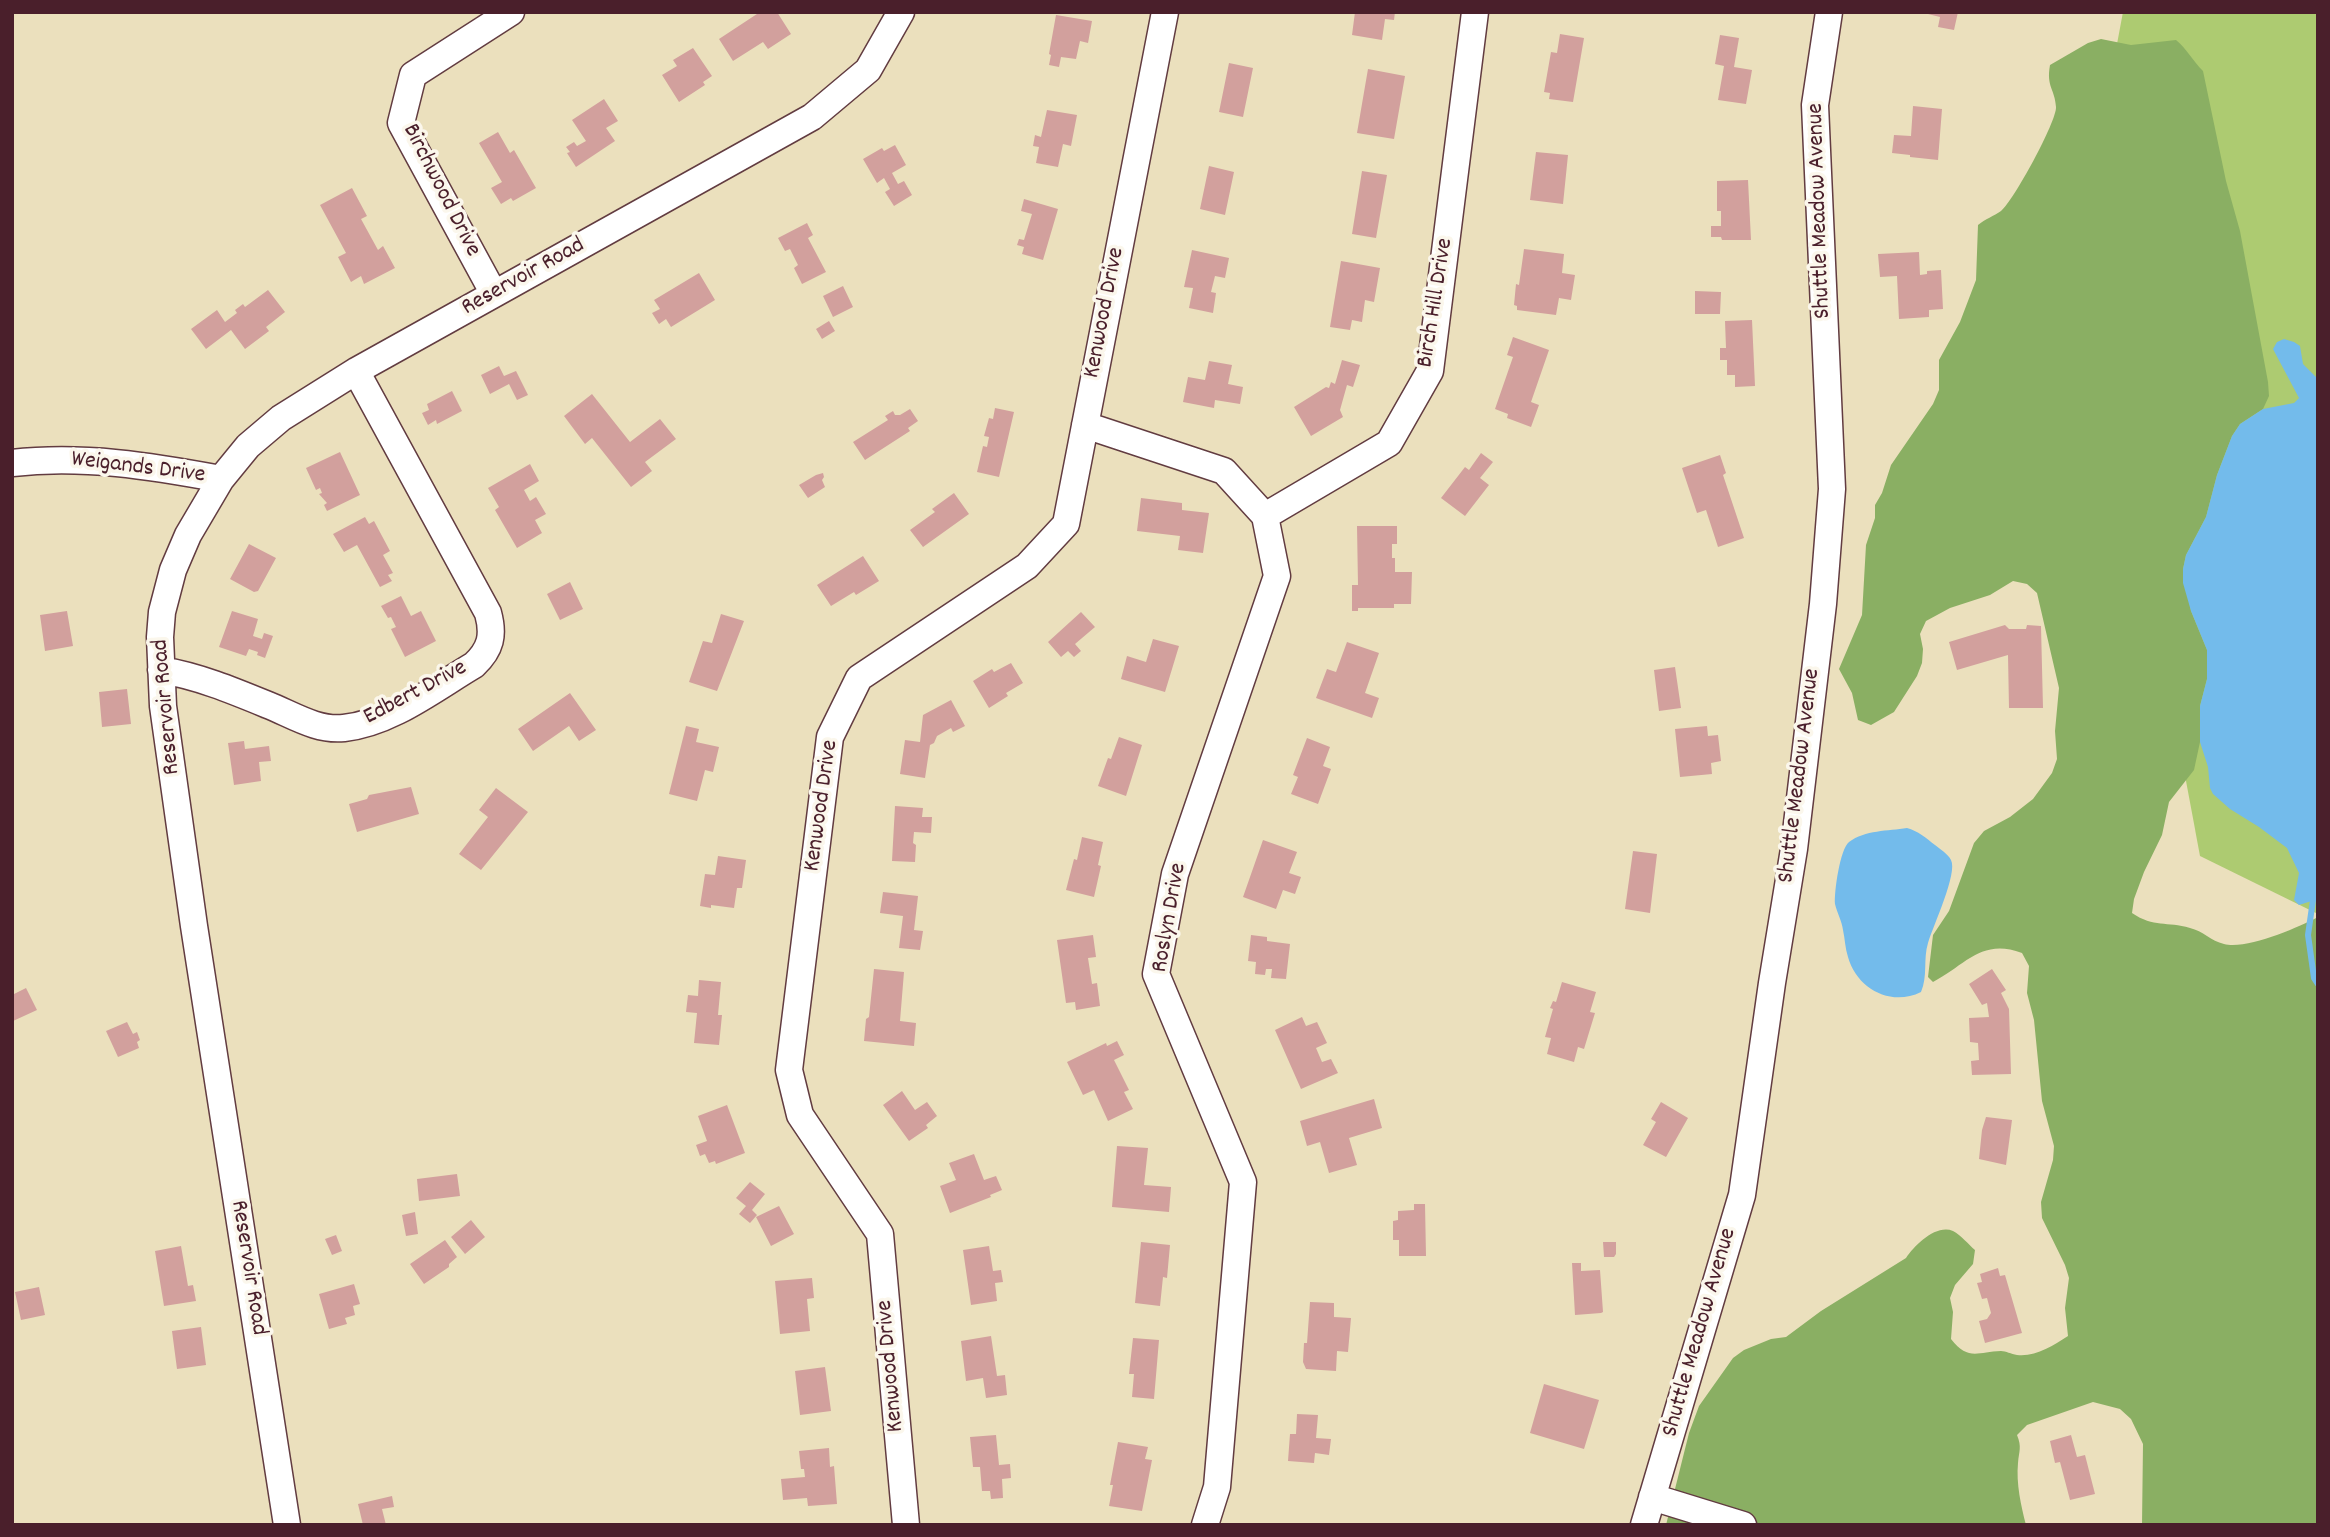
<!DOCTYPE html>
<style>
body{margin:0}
#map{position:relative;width:2330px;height:1537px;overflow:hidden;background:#ebe0bd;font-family:Dekko,sans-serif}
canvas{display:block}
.frame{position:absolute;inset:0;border:14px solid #4a1f2b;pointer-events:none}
</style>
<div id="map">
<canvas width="2330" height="1537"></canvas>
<div class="frame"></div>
</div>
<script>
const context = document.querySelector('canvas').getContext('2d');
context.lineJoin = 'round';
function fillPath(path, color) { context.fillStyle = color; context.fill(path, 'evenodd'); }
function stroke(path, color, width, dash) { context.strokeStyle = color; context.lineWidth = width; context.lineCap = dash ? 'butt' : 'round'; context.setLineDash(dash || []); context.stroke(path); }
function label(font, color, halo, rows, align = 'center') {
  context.font = font + ' Dekko,sans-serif'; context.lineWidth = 7; context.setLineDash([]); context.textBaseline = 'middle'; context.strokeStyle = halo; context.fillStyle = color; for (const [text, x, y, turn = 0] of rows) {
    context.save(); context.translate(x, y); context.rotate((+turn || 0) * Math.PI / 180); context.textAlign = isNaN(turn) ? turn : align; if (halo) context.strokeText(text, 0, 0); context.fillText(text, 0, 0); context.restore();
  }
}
const green = new Path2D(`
 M 2123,12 L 2318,12 L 2318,914 L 2200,856 L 2108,362 L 2114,60 Z`);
const forest = new Path2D(`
 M 2101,39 L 2131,45 L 2176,40 C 2187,49 2193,61 2203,71 L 2226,181 L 2240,231 L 2268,382 L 2269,396 L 2263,409 L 2240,424 L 2232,436 L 2217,475 L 2206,517 L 2186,555 L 2183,569 L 2191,611 L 2207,650 L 2207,679 L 2200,706 L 2200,742 L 2194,770 L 2169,802 L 2162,835 L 2144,872 L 2134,899 L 2132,913 C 2154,928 2167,921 2190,928 C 2203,931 2211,941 2224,944 C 2246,950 2297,928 2318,917 L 2318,1525 L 2142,1525 L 2143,1444 L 2131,1419 L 2120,1409 L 2093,1402 L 2027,1425 L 2017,1435 C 2022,1447 2019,1451 2018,1463 C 2016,1483 2021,1506 2026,1525 L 1666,1525 L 1689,1433 L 1699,1406 L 1733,1358 L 1744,1350 L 1771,1339 L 1786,1337 L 1821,1311 L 1906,1258 C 1915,1245 1936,1224 1953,1231 C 1961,1235 1969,1245 1975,1250 L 1973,1264 L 1955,1285 L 1950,1298 L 1953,1312 L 1951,1339 C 1968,1361 1977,1352 2001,1351 C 2006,1351 2011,1354 2017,1355 C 2036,1357 2052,1346 2068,1336 L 2065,1308 L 2069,1278 L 2065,1265 L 2042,1218 L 2041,1202 L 2053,1160 L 2054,1146 L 2042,1101 L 2034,1020 L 2027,993 L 2029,966 L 2022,953 C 1981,938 1966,965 1933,982 L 1928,977 L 1933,935 L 1949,911 L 1974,843 L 1984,831 L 2010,817 L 2033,799 L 2052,773 L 2057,759 L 2055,731 L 2059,688 L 2037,593 L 2027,584 L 2013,581 L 1990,595 L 1950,608 L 1926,621 L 1920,634 L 1923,649 L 1922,663 L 1917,676 L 1894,712 L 1871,725 L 1858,720 L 1852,693 L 1839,669 L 1862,615 L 1866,545 L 1875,518 L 1875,505 L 1882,493 L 1891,465 L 1933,404 L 1939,390 L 1939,360 L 1960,322 L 1976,280 L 1978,225 C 1985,219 1994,216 2001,211 C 2013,202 2057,121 2056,107 C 2055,89 2046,87 2050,65 L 2088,43 Z`);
const water = new Path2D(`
 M 2284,339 L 2294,342 L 2300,346 L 2303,364 L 2318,379 L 2318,899 L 2299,905 L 2294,900 L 2299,873 L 2287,848 L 2259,827 L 2230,809 L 2213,794 L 2210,788 L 2208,767 L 2200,742 L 2200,706 L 2207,679 L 2207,650 L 2191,611 L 2183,583 L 2183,569 L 2186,555 L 2206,517 L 2217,475 L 2232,436 L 2240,424 L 2263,409 L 2294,403 L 2299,398 L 2273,349 L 2277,342 Z
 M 1907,828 C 1918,831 1926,838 1935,845 C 1940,849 1948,854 1951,860 C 1958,873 1933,926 1928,943 C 1923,959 1928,976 1921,992 C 1891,1007 1857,989 1848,957 C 1845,948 1845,939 1843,930 C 1842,921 1837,913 1835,904 C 1834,892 1840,849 1849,842 C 1865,830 1888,831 1907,828 Z`);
const stream = new Path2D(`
 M 2314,893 L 2308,935 L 2314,978 L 2318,984`);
const building = new Path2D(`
 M 760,12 L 777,12 L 791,34 L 768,49 L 763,42 L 733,61 L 719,39 Z
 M 1355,12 L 1395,12 L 1394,20 L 1385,19 L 1382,40 L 1352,35 Z
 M 1920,12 L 1958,12 L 1954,30 L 1938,27 L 1940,17 Z
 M 1056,15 L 1092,21 L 1088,43 L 1080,41 L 1076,59 L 1061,57 L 1059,67 L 1049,65 L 1051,55 L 1049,54 Z
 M 1560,34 L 1584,38 L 1573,102 L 1549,99 L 1550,93 L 1544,92 L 1551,52 L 1557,53 Z
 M 1720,35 L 1739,38 L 1734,67 L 1752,70 L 1746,104 L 1718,100 L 1724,66 L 1715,64 Z
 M 693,48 L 712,76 L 703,82 L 705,85 L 679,102 L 662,75 L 677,66 L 673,60 Z
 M 1229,63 L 1253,68 L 1243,117 L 1219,112 Z
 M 1368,69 L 1405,76 L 1394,139 L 1357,133 Z
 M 604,99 L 618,121 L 606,128 L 615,141 L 576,167 L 567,153 L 570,152 L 566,147 L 574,142 L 577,146 L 586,141 L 572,120 Z
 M 1913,106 L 1942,109 L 1938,160 L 1910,157 L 1910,155 L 1892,153 L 1894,135 L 1911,136 Z
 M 1047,110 L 1077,115 L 1071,146 L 1063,144 L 1058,167 L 1036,163 L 1039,147 L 1033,146 L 1035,135 L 1041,137 Z
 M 498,132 L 510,153 L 514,150 L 536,188 L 513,201 L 511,198 L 501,204 L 491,188 L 502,182 L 479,143 Z
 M 895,145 L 906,165 L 892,173 L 898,184 L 904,181 L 912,195 L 894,206 L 885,192 L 890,189 L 884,178 L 877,183 L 863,159 L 882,148 L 884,151 Z
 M 1536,152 L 1568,155 L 1563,204 L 1530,200 Z
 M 1209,166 L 1234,172 L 1225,215 L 1200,209 Z
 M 1362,171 L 1387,175 L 1376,238 L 1352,234 Z
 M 1748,180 L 1751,240 L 1722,240 L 1721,237 L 1711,237 L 1711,226 L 1721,226 L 1721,211 L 1717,211 L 1717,181 Z
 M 352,188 L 367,216 L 361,219 L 378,250 L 383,246 L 395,268 L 364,284 L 361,276 L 351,282 L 338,257 L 346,253 L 320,205 Z
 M 1024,199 L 1058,209 L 1043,260 L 1022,254 L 1024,247 L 1017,245 L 1019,239 L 1024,240 L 1032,214 L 1021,211 Z
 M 807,223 L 813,235 L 808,238 L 826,272 L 802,284 L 794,268 L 798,265 L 790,249 L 785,251 L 778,238 Z
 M 1524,249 L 1564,254 L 1562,273 L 1575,275 L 1571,300 L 1559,298 L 1556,315 L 1517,310 L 1517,306 L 1514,305 L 1516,284 L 1519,285 Z
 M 1192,250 L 1229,258 L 1225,278 L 1215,276 L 1211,292 L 1216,293 L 1213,313 L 1189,308 L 1193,288 L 1184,287 Z
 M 1919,252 L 1920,275 L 1927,274 L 1927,271 L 1941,270 L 1943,309 L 1929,310 L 1929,317 L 1899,319 L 1897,276 L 1880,277 L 1878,254 Z
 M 1341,261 L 1380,268 L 1374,302 L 1365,300 L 1362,322 L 1352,320 L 1350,330 L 1330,327 Z
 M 699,273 L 715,300 L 671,327 L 666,319 L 659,324 L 652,313 L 660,309 L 654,300 Z
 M 843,286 L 853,307 L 833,317 L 823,296 Z
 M 268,290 L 285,312 L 266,327 L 269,331 L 245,349 L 231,330 L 206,349 L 191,329 L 217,310 L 225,322 L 237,313 L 235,310 L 243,304 L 245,307 Z
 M 1695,291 L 1721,292 L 1720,314 L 1695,314 Z
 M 1752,320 L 1755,386 L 1735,387 L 1735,375 L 1727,375 L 1727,360 L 1720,360 L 1720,348 L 1726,348 L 1725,321 Z
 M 829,321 L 835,331 L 822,339 L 816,329 Z
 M 1513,337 L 1549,350 L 1531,402 L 1539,405 L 1531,427 L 1507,418 L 1508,414 L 1495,409 L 1513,357 L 1507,355 Z
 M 1342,360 L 1360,365 L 1353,387 L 1347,385 L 1340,410 L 1343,417 L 1311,436 L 1294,407 L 1326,387 L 1329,388 L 1331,382 L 1335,384 Z
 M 1209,361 L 1232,365 L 1228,384 L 1243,387 L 1240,404 L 1215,400 L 1214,408 L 1183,402 L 1188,377 L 1205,380 Z
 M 499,366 L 504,376 L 516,371 L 528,395 L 517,400 L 509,384 L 490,394 L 481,375 Z
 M 452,391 L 462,411 L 437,424 L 436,420 L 428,425 L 422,413 L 429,410 L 427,404 Z
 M 592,394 L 630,442 L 660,419 L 676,439 L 645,462 L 652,471 L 631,487 L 592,438 L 585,444 L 564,416 Z
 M 995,408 L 1014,412 L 999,477 L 977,472 L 983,446 L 987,447 L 989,437 L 984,436 L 989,418 L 993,419 Z
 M 910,409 L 918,421 L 908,428 L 910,431 L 865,460 L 853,442 L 888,420 L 885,416 L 893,411 L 895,415 L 900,415 Z
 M 340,452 L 360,495 L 327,511 L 324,505 L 327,503 L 319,494 L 322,493 L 320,488 L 316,490 L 306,468 Z
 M 1481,453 L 1493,462 L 1480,478 L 1489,485 L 1465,516 L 1441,498 L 1465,467 L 1469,470 Z
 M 1720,455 L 1726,473 L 1723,475 L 1744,538 L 1718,547 L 1706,510 L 1697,513 L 1682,468 Z
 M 530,464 L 539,481 L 524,490 L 530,501 L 536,497 L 546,514 L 535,520 L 542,533 L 517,548 L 495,510 L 499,507 L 488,488 Z
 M 823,473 L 824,477 L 822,480 L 825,487 L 808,498 L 799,485 L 816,475 Z
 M 954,493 L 969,514 L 923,547 L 910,530 L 935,512 L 932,509 Z
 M 1141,498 L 1182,503 L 1182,510 L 1209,513 L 1203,553 L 1178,550 L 1180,536 L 1137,531 Z
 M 365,517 L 369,524 L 374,521 L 390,551 L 383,555 L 393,573 L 388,575 L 392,581 L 380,587 L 357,545 L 344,552 L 333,534 Z
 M 1357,526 L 1397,526 L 1397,544 L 1392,544 L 1392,558 L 1395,558 L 1395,572 L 1412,572 L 1411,604 L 1394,604 L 1394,608 L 1358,608 L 1358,611 L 1352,611 L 1352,585 L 1358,585 Z
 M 249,544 L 276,558 L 258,591 L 254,592 L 230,579 Z
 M 863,556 L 879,581 L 856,595 L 854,592 L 831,606 L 817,585 Z
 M 570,582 L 583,609 L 560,620 L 547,594 Z
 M 401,596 L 411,616 L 421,611 L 436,641 L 405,657 L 391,629 L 396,627 L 391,617 L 388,618 L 381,606 Z
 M 67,611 L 73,646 L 45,651 L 40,615 Z
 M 232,611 L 258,619 L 253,636 L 262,639 L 264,633 L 273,636 L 265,658 L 257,655 L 258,652 L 249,649 L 246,656 L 219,647 Z
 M 1081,612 L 1095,627 L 1075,644 L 1081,651 L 1074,657 L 1068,651 L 1061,657 L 1048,642 Z
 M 721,614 L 744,621 L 717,691 L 689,682 L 703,641 L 712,643 Z
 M 2005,625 L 2009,629 L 2026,629 L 2027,625 L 2041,626 L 2043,708 L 2009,708 L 2008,655 L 1957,670 L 1949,642 Z
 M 1153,639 L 1179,646 L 1165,692 L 1121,679 L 1127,656 L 1146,662 Z
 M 1347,642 L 1379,653 L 1365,693 L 1379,698 L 1372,718 L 1316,698 L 1327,669 L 1336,672 Z
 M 1011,663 L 1023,683 L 1006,693 L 1008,696 L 989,708 L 973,681 L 992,669 L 994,672 Z
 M 1675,667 L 1681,708 L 1659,711 L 1654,670 Z
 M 127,689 L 131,724 L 102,727 L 99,692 Z
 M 570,693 L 596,730 L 579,741 L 569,726 L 533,751 L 518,729 Z
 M 951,700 L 965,726 L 953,732 L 951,728 L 937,736 L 934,743 L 930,745 L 925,778 L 900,774 L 905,740 L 920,742 L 923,715 Z
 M 686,726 L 699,729 L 696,742 L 719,747 L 713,772 L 705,770 L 697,801 L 669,794 Z
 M 1707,726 L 1708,736 L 1718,735 L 1721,761 L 1711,763 L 1712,774 L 1680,777 L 1675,729 Z
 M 1119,737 L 1142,745 L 1126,796 L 1098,786 L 1108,758 L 1111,759 Z
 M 1307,738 L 1330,747 L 1323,766 L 1331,769 L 1318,804 L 1291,794 L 1298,777 L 1293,775 Z
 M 244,741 L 245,749 L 269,746 L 271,761 L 259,762 L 261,781 L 234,785 L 228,743 Z
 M 411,787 L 419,814 L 357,832 L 349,804 L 367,799 L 369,795 Z
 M 496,788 L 528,812 L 481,870 L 459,854 L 488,817 L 479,810 Z
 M 895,806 L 923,808 L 922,817 L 932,817 L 931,833 L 914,832 L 913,843 L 916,845 L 915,862 L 892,861 Z
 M 1082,837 L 1103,842 L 1098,865 L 1101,866 L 1094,897 L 1066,890 L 1074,859 L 1077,860 Z
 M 1263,840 L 1297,852 L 1289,873 L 1301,877 L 1295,894 L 1283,890 L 1276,909 L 1243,897 Z
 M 1633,851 L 1657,854 L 1650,913 L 1625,909 Z
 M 718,856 L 746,860 L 742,888 L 737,888 L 734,908 L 711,905 L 711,908 L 700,906 L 705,874 L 715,875 Z
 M 883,892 L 918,896 L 914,930 L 923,931 L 920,950 L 899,948 L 903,916 L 880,913 Z
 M 1093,935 L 1096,957 L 1088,958 L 1092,984 L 1097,983 L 1100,1006 L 1076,1010 L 1075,1002 L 1066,1003 L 1057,940 Z
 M 1251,935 L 1267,937 L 1267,941 L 1290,944 L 1286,979 L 1271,978 L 1272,969 L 1266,969 L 1265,975 L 1255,974 L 1256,962 L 1248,961 Z
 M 874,969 L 904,972 L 900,1021 L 916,1023 L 914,1046 L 864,1041 L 866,1019 L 869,1017 Z
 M 1992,969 L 2006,990 L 2001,993 L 2009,1009 L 2011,1074 L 1972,1075 L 1971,1061 L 1979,1060 L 1978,1043 L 1970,1042 L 1969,1018 L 1989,1017 L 1987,1003 L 1982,1005 L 1969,984 Z
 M 699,980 L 721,982 L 718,1015 L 722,1015 L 719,1045 L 694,1043 L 697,1013 L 686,1012 L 688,995 L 698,996 Z
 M 1562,982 L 1596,992 L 1590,1012 L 1595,1013 L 1584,1049 L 1578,1047 L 1574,1062 L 1547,1054 L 1551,1038 L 1545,1037 L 1553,1009 L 1550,1008 L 1553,1001 L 1556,1002 Z
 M 26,988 L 37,1010 L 13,1021 L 12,995 Z
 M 1302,1017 L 1306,1026 L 1317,1022 L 1327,1043 L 1316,1048 L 1322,1062 L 1331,1059 L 1338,1073 L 1301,1089 L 1275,1030 Z
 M 127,1022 L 133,1034 L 137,1032 L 140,1040 L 137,1042 L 139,1048 L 118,1057 L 106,1031 Z
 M 1117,1041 L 1124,1055 L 1114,1060 L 1129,1090 L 1124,1092 L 1133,1109 L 1108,1121 L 1094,1090 L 1083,1095 L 1067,1062 L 1106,1043 L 1107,1046 Z
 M 902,1091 L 915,1110 L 927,1102 L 937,1116 L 926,1125 L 928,1128 L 909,1141 L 883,1105 Z
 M 1374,1099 L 1382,1128 L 1349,1138 L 1357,1165 L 1329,1173 L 1320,1142 L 1307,1146 L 1300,1121 Z
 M 1661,1102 L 1688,1118 L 1666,1157 L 1643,1145 L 1656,1122 L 1651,1119 Z
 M 727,1105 L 745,1153 L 716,1164 L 715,1161 L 709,1163 L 705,1154 L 700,1156 L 696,1145 L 707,1141 L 698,1116 Z
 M 1986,1117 L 2012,1120 L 2006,1165 L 1979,1159 L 1982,1130 Z
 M 1117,1146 L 1148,1148 L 1144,1185 L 1171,1187 L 1169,1212 L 1112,1207 Z
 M 974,1154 L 984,1180 L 996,1176 L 1002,1190 L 990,1195 L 991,1197 L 950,1213 L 940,1186 L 956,1180 L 949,1163 Z
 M 457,1174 L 460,1196 L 419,1201 L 417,1179 Z
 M 750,1182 L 765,1194 L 752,1210 L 757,1215 L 750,1223 L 739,1214 L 746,1206 L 736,1198 Z
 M 1414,1204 L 1425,1204 L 1426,1256 L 1399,1256 L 1399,1240 L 1393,1240 L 1393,1221 L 1398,1220 L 1398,1211 L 1414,1210 Z
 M 779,1206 L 794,1234 L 771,1246 L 756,1217 Z
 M 415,1212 L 418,1234 L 406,1236 L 402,1215 Z
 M 471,1220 L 485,1237 L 465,1254 L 451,1237 Z
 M 336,1235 L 342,1251 L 332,1255 L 325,1239 Z
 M 445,1240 L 457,1257 L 449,1264 L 449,1267 L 424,1284 L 410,1264 Z
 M 1141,1242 L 1170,1245 L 1167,1278 L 1163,1277 L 1160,1306 L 1135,1303 Z
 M 1603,1242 L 1616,1242 L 1616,1254 L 1614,1257 L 1604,1257 Z
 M 181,1246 L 188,1286 L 193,1285 L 196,1301 L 164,1306 L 155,1251 Z
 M 989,1246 L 993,1271 L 1001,1270 L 1003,1282 L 995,1283 L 997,1301 L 971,1305 L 963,1250 Z
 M 1572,1263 L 1581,1263 L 1581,1271 L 1600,1270 L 1603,1312 L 1601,1313 L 1575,1315 Z
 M 1998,1268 L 2000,1276 L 2005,1275 L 2022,1333 L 1985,1343 L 1979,1321 L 1987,1319 L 1991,1313 L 1987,1298 L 1982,1299 L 1977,1283 L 1982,1282 L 1980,1274 Z
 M 812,1278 L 814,1298 L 807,1299 L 810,1331 L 780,1334 L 775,1281 Z
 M 354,1284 L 360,1304 L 353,1306 L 355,1315 L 345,1318 L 347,1324 L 329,1329 L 319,1294 Z
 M 39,1287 L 45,1315 L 21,1320 L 15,1292 Z
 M 1310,1302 L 1334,1303 L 1334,1317 L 1351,1318 L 1348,1352 L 1337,1351 L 1336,1371 L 1306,1369 L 1303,1362 L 1304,1343 L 1307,1343 Z
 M 201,1327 L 206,1365 L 177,1369 L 172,1331 Z
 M 991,1336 L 997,1376 L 1005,1375 L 1007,1395 L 986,1398 L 983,1378 L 966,1381 L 961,1341 Z
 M 1133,1338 L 1159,1340 L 1154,1399 L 1132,1397 L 1134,1374 L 1129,1374 Z
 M 825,1367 L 831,1411 L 800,1415 L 795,1371 Z
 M 1544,1384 L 1599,1400 L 1584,1449 L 1530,1433 Z
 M 1297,1414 L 1318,1415 L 1316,1438 L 1331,1439 L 1329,1455 L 1315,1453 L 1314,1463 L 1288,1461 L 1290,1434 L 1296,1434 Z
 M 996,1435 L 999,1465 L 1010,1464 L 1011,1478 L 1002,1479 L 1003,1498 L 991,1499 L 990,1491 L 982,1491 L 980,1467 L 973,1467 L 970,1437 Z
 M 2071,1435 L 2077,1457 L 2085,1455 L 2095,1494 L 2070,1500 L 2060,1462 L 2055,1463 L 2050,1441 Z
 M 1118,1442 L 1148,1447 L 1145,1459 L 1152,1460 L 1142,1511 L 1109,1506 L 1113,1485 L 1110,1485 Z
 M 829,1448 L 830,1467 L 834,1466 L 837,1504 L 808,1506 L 807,1498 L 783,1500 L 781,1479 L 805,1477 L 804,1469 L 801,1469 L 799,1451 Z
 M 392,1496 L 394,1507 L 382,1509 L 386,1525 L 363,1525 L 358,1504 Z`);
const minor = new Path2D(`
 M 494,294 L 401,123 L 413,75 L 511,12
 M 1085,425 L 1224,471 L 1265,516 L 1277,576 L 1175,874 L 1156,974 L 1243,1182 L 1217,1487 L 1205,1525
 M 12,463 C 83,455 151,466 221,479
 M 1265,516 L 1389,443 L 1430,371 L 1475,12
 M 161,670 C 198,676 234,691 268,705 C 293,715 317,731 344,728 C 391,723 435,688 474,665 C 491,649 494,635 488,613 L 356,371
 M 1652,1497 L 1743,1525
 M 287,1525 L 194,926 L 163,706 L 160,637 L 162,612 L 173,570 L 188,535 L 221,479 L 248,446 L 281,418 L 356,371 L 812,117 L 868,70 L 901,12
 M 906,1525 L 880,1234 L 800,1115 L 789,1070 L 830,737 L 859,678 L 1027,566 L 1066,524 L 1165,12
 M 1644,1525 L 1742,1195 L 1772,983 L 1794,849 L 1823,604 L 1832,489 L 1815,105 L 1829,12`);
const streetNames = [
 ["Birchwood Drive",440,191,63],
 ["Shuttle Meadow Avenue",1821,211,-92],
 ["Reservoir Road",524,278,-29],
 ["Birch Hill Drive",1437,303,-81],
 ["Kenwood Drive",1106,313,-79],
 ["Weigands Drive",138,469,7],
 ["Edbert Drive",416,694,-28],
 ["Reservoir Road",168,707,-95],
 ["Shuttle Meadow Avenue",1801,776,-83],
 ["Kenwood Drive",823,806,-82],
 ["Roslyn Drive",1171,918,-80],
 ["Reservoir Road",247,1268,81],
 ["Shuttle Meadow Avenue",1701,1333,-74],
 ["Kenwood Drive",892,1366,-95]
];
fillPath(green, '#adcb71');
fillPath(forest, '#8aaf63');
fillPath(water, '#73bbeb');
stroke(stream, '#73bbeb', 6);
fillPath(building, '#d2a09d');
stroke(minor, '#623c41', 29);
stroke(minor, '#fff', 26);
label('24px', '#4a1f2b', '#fbf7ec', streetNames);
</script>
